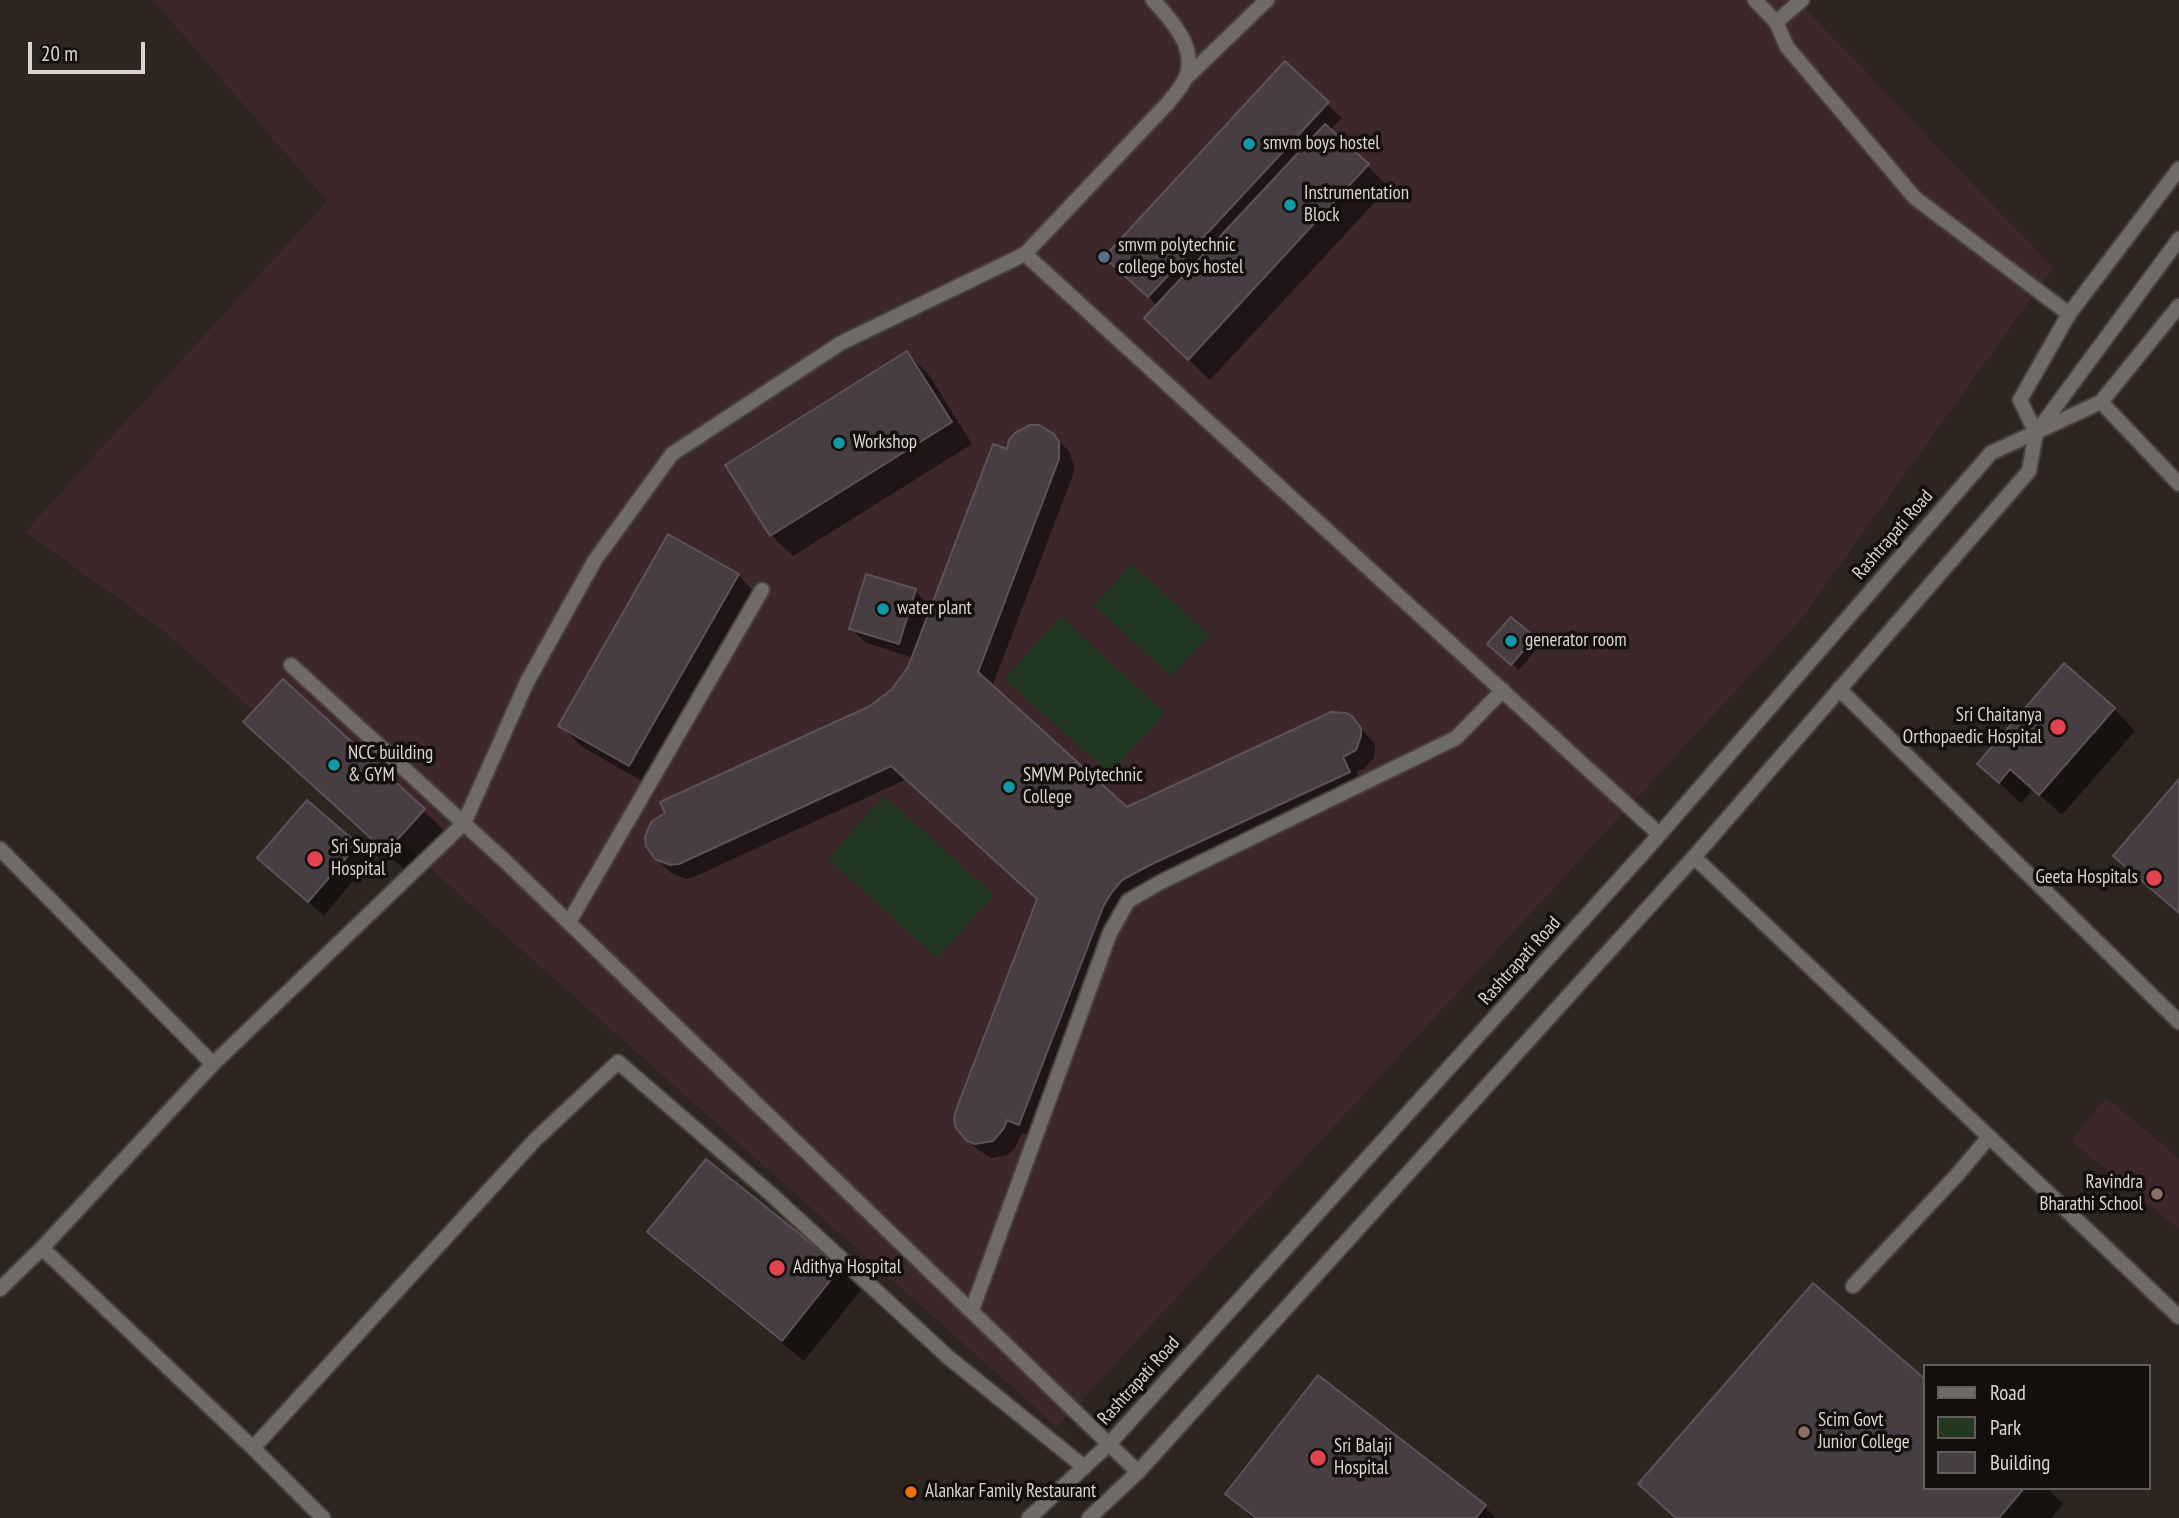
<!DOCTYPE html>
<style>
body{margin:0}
#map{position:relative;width:2179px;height:1518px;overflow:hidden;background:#2d2520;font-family:"PT Sans Narrow",sans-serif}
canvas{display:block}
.legend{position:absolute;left:1923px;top:1364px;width:228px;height:126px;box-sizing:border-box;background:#130f0d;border:2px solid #635e5b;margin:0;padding:9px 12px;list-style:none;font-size:21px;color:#dad5d1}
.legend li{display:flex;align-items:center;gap:14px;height:35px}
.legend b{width:35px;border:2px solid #635e5b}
.scale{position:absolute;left:28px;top:42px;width:117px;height:32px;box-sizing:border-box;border:4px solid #dad5d1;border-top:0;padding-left:9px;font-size:21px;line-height:24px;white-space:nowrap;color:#dad5d1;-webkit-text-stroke:5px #130f0d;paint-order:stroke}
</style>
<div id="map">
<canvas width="2179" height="1518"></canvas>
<ul class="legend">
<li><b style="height:9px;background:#6f6b68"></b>Road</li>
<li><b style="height:19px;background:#223820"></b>Park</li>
<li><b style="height:19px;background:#473e43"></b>Building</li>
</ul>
<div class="scale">20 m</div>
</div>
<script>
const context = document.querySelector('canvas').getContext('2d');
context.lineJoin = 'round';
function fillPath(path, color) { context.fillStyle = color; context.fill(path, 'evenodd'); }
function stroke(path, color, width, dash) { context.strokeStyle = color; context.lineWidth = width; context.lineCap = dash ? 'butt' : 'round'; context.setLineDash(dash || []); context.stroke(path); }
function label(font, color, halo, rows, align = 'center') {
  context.font = font + ' "PT Sans Narrow",sans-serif'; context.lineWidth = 7; context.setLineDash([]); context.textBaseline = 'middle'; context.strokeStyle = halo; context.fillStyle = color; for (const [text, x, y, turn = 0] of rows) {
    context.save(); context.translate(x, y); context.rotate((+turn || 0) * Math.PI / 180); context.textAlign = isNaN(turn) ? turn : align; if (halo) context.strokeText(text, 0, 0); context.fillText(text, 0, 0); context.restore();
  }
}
const education = new Path2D(`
 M 153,0 L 1797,0 L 2053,268 L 1798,623 L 1057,1427 L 164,631 L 25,532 L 327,201 Z
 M 2106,1098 L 2179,1158 L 2179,1229 L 2071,1141 Z`);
const green = new Path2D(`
 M 1132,564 L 1209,635 L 1171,676 L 1094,606 Z
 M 1061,617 L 1165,713 L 1109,773 L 1004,679 Z
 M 884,796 L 994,895 L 937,958 L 828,859 Z`);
const shadow = new Path2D(`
 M 1327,104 L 1342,118 L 1330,130 L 1389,187 L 1210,380 L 1168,340 L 1158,306 L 1121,271 Z
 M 907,353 L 929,375 L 972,444 L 793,556 L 771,535 Z
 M 1053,436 L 1069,451 L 1074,466 L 1073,475 L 992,687 L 1127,809 L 1351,717 L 1375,744 L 1374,758 L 1364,769 L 1356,772 L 1363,786 L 1126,907 L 1034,1138 L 1022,1133 L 1014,1150 L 1007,1155 L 991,1158 L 977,1149 L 962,1134 L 1039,899 L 907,779 L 694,877 L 686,879 L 671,873 L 656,858 L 893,690 L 910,668 L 914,658 L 866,643 L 851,629 L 915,591 L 930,605 L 927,615 L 929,616 L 1009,451 Z
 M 738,575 L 759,597 L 651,786 L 582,747 L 561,726 Z
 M 1533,638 L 1540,645 L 1519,670 L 1496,651 Z
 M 284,681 L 446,832 L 408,873 L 267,744 Z
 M 2114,709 L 2135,731 L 2062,815 L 2033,789 L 2021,803 L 1979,764 Z
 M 2179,781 L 2179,914 L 2115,856 Z
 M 307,802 L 371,859 L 324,916 L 259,858 Z
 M 650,1232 L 839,1269 L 861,1290 L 804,1361 L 671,1253 Z
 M 1813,1285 L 1925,1381 L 1925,1488 L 2047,1488 L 2063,1504 L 2051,1518 L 1675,1518 L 1668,1512 L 1640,1484 Z
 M 1319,1377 L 1485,1507 L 1496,1518 L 1252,1518 L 1228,1494 Z`);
const building = new Path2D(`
 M 1285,61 L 1329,102 L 1148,297 L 1104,257 Z
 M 1325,124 L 1369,164 L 1188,360 L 1144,318 Z
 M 907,351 L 952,422 L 770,536 L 725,465 Z
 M 1030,425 L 1039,425 L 1054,434 L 1059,442 L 1059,459 L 978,672 L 1127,807 L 1331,712 L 1346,713 L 1352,716 L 1361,728 L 1361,736 L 1356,750 L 1343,757 L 1350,772 L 1154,863 L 1122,880 L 1112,892 L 1103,907 L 1019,1125 L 1007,1120 L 1004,1128 L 993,1141 L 975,1144 L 967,1141 L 956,1128 L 954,1119 L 956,1110 L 1037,899 L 891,766 L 679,864 L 670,865 L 655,859 L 646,846 L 645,837 L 651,822 L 665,813 L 660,802 L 870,706 L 892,689 L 908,667 L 993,444 L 1007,449 L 1009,440 L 1015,433 Z
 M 668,534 L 739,574 L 629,766 L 558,726 Z
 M 866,574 L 916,589 L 899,644 L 849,629 Z
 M 1511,617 L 1535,637 L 1511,665 L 1487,644 Z
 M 2064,663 L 2115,708 L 2039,795 L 2010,769 L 1999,783 L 1977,764 Z
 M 283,679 L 425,809 L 386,852 L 243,722 Z
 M 2179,779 L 2179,913 L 2113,856 Z
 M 307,800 L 358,844 L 308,902 L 257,858 Z
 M 706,1159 L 841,1267 L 782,1341 L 647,1232 Z
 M 1813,1283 L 1925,1379 L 1925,1488 L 2024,1488 L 1999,1518 L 1676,1518 L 1638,1484 Z
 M 1318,1375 L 1486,1505 L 1476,1518 L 1256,1518 L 1225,1494 Z`);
const service = new Path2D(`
 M 1755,0 L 1776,22 L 1787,47 L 1915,198 L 2069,314
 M 1185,79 L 1267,0
 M 1025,254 L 1659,834
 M 2101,402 L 2179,484
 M 291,665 L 506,862 L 1138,1472
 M 569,922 L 762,590
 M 213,1064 L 464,823 L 527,682 L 595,560 L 672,454 L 841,343 L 1025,254 L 1168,103 C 1173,96 1180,89 1184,81 C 1200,50 1172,21 1153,0
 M 1853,1286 L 1957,1175 L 1989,1137
 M 972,1310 L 1110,933 L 1128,901 L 1161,882 L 1456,738 L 1503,690`);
const minor = new Path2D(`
 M 1776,22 L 1802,0
 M 1839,689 L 2179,1022
 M 0,849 L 213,1064 L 42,1248 L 0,1289
 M 1694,857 L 2179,1317
 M 42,1248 L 253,1448 L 535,1140 L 618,1062 L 772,1195 L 948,1357 L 1084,1467
 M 253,1448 L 323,1518`);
const tertiary = new Path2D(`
 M 2036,433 L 2020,400 L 2069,314 L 2179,169
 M 1029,1518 L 1109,1444 L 1645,851 L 1991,453 L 2101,402 L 2179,306
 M 1089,1518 L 1138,1472 L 1694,857 L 2029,471 L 2036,433 L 2179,239`);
const markers = [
 [1249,144,7,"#0f9aa8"],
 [1290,205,7,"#0f9aa8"],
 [1104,257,7,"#5c6f8a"],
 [839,443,7,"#0f9aa8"],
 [883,609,7,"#0f9aa8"],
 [1511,641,7,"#0f9aa8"],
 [2058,727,9,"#e0444e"],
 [334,765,7,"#0f9aa8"],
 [1009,787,7,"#0f9aa8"],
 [315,859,9,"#e0444e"],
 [2154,878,9,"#e0444e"],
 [2157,1194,7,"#8d6e63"],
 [777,1268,9,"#e0444e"],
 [1804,1432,7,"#8d6e63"],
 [1318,1458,9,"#e0444e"],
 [911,1492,7,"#e8710a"]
];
const poiNames = [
 ["smvm boys hostel",1263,144],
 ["Instrumentation",1304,194],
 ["Block",1304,216],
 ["smvm polytechnic",1118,246],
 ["college boys hostel",1118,268],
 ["Workshop",853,443],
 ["water plant",897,609],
 ["generator room",1525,641],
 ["Sri Chaitanya",2042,716,"right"],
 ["Orthopaedic Hospital",2042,738,"right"],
 ["NCC building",348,754],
 ["& GYM",348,776],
 ["SMVM Polytechnic",1023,776],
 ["College",1023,798],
 ["Sri Supraja",331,848],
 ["Hospital",331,870],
 ["Geeta Hospitals",2138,878,"right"],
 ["Ravindra",2143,1183,"right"],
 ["Bharathi School",2143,1205,"right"],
 ["Adithya Hospital",793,1268],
 ["Scim Govt",1818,1421],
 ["Junior College",1818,1443],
 ["Sri Balaji",1334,1447],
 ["Hospital",1334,1469],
 ["Alankar Family Restaurant",925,1492]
];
const streetNames = [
 ["Rashtrapati Road",1893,535,-49],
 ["Rashtrapati Road",1520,961,-48],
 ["Rashtrapati Road",1139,1381,-48]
];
fillPath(education, '#3c282a');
fillPath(green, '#223820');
fillPath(shadow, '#0007');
fillPath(building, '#473e43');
stroke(building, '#5c5359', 2);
stroke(service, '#49413c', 18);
stroke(minor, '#49413c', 18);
stroke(tertiary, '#49413c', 18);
stroke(service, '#6f6b68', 14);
stroke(minor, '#6f6b68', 14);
stroke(tertiary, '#6f6b68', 14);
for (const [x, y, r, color] of markers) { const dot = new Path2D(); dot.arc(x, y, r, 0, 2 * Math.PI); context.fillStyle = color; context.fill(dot); stroke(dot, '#130f0d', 2.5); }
label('19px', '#dad5d1', '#130f0d', poiNames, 'left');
label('19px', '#dad5d1', '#130f0d', streetNames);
</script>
